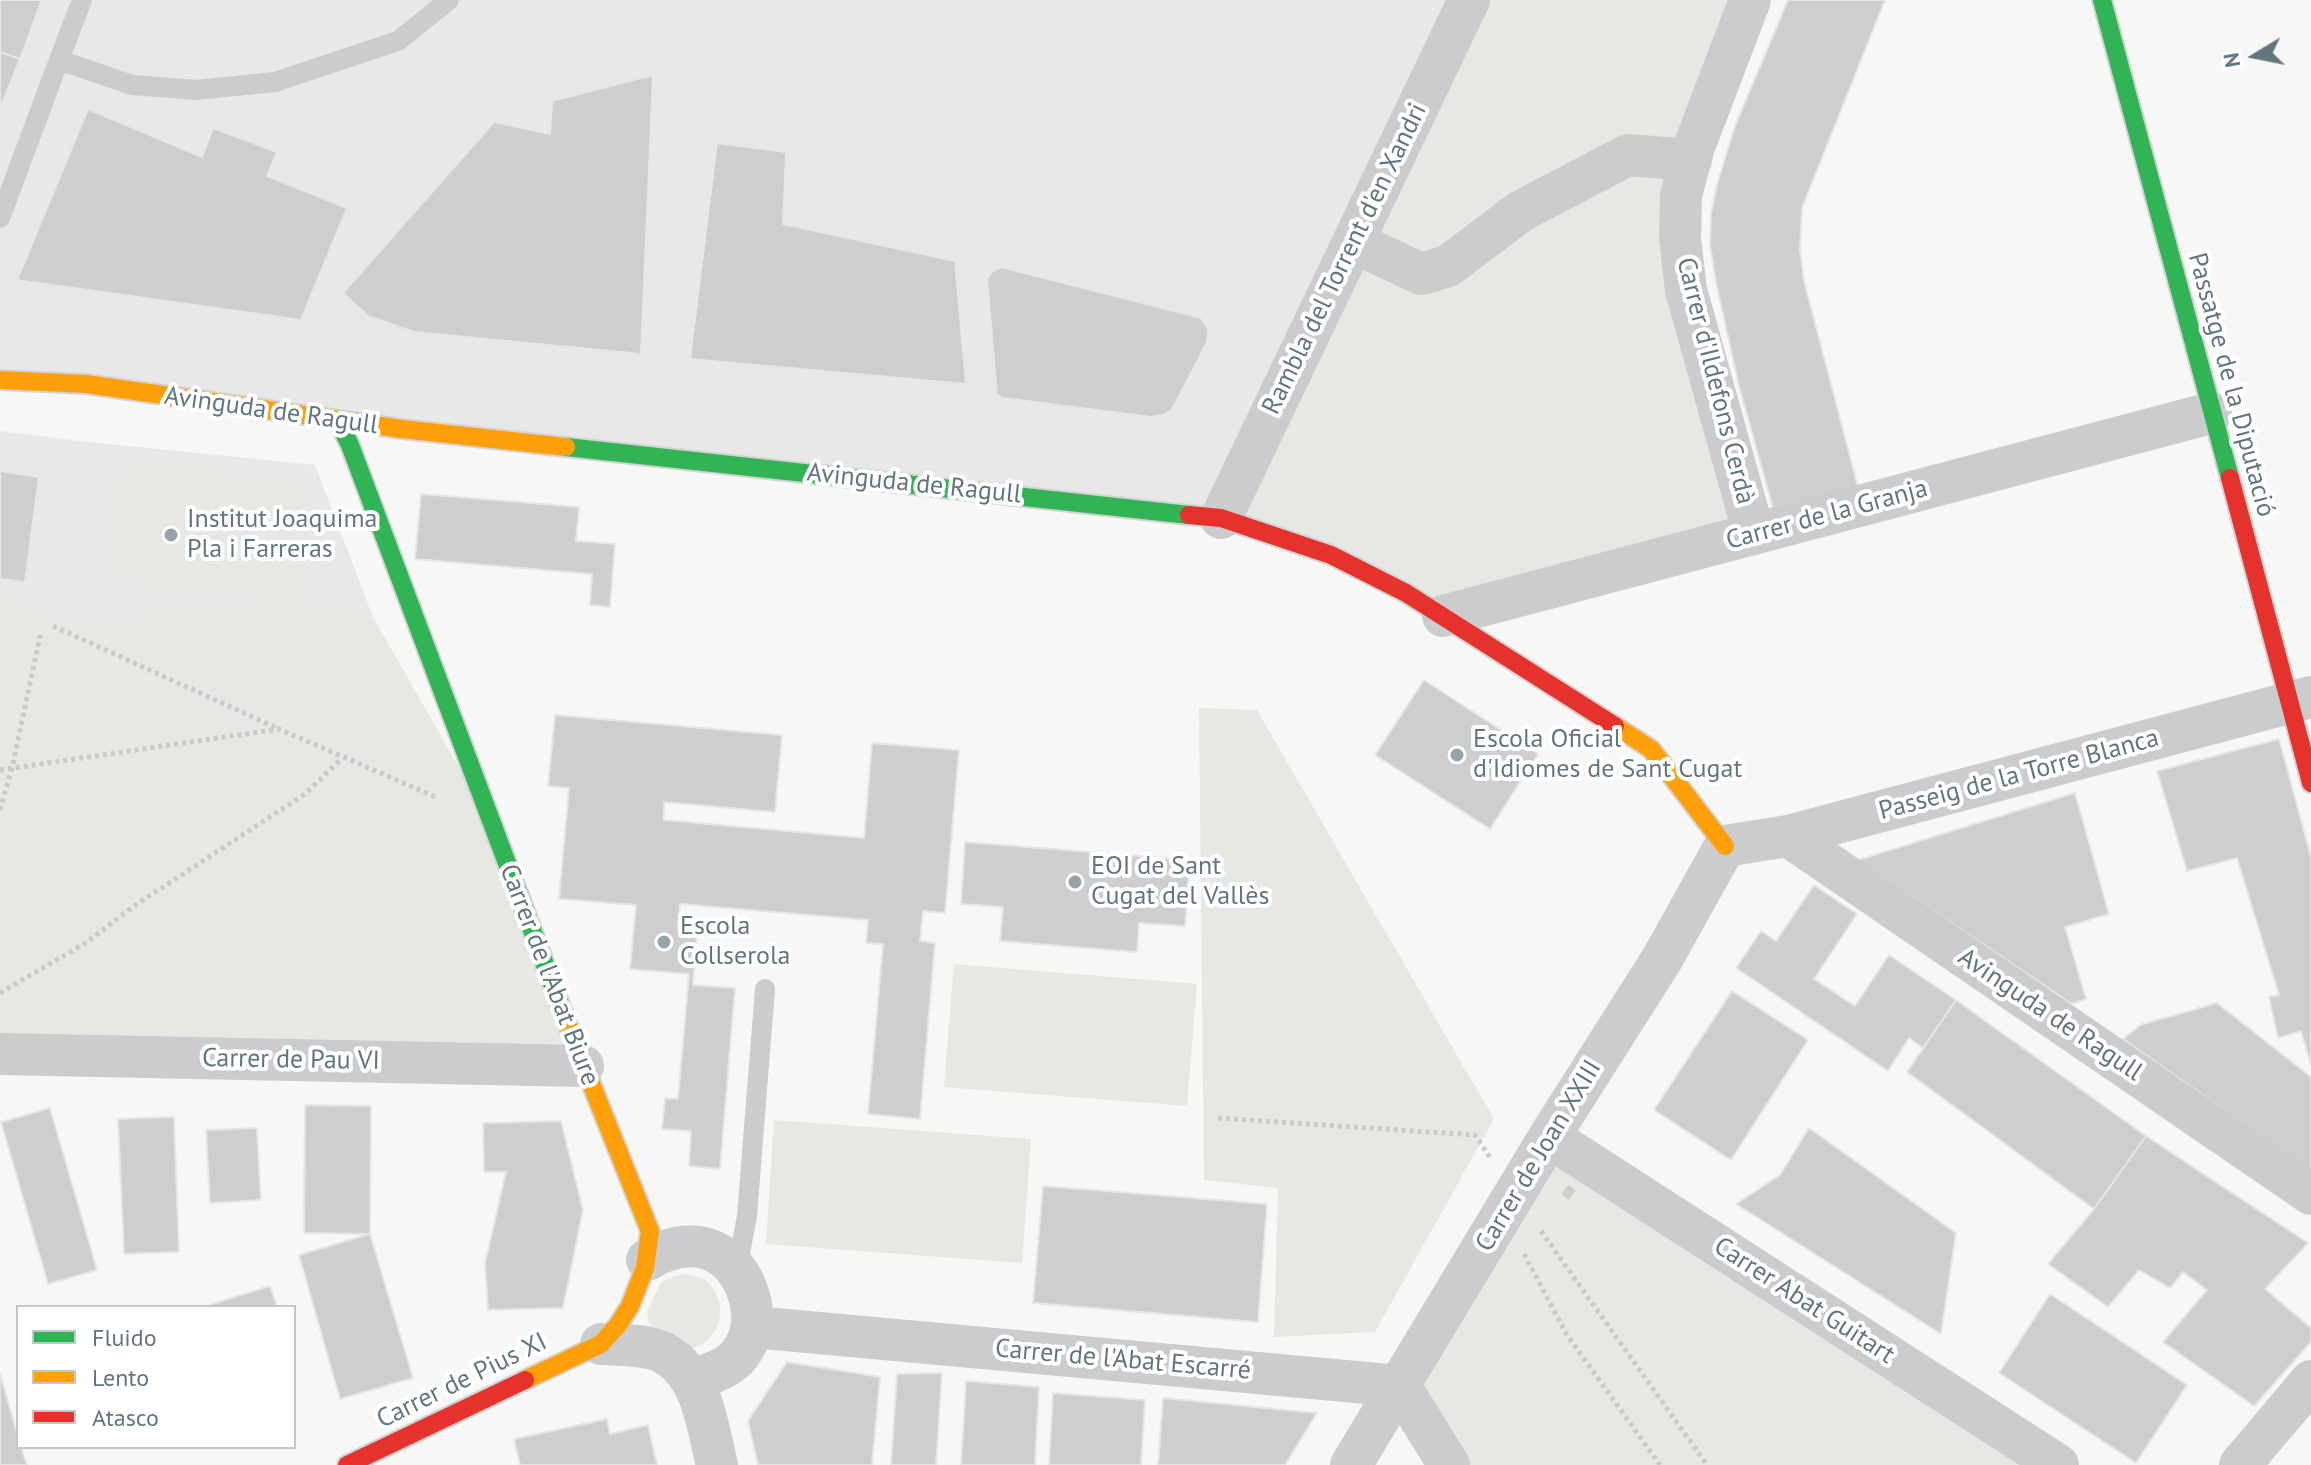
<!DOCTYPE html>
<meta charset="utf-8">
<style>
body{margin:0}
#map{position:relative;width:2311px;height:1465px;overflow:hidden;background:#f7f7f6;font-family:"PT Sans",sans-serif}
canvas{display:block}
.legend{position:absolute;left:16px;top:1305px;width:280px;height:144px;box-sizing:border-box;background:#fff;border:2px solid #c0c8cc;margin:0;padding:10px 14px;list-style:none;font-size:24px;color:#627680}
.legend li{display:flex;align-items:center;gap:16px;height:40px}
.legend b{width:40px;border:2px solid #c0c8cc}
.north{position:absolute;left:2215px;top:16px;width:80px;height:80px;-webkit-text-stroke:6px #fff;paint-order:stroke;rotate:260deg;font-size:22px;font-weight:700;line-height:32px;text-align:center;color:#627680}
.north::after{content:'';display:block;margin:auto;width:28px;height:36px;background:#627680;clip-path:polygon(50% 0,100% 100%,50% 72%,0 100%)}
</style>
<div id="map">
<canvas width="2311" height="1465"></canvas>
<ul class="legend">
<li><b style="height:10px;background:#30b455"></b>Fluido</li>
<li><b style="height:10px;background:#ff9f0a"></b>Lento</li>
<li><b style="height:10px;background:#e5322d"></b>Atasco</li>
</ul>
<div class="north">N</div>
</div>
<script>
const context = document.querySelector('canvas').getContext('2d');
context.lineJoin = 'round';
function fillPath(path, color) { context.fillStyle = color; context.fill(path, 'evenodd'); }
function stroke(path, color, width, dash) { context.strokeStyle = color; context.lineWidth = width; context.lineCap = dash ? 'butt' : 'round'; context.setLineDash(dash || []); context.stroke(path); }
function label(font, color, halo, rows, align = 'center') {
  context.font = font + ' "PT Sans",sans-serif'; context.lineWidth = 8; context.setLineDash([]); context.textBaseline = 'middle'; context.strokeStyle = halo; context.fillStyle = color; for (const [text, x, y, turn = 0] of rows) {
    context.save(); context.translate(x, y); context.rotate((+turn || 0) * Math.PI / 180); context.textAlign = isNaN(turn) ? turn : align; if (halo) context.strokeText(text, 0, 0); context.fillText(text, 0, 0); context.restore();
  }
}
const built = new Path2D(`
 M 0,0 L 1469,0 L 1221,518 L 0,384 Z
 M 0,431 L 88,442 L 315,465 L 373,617 L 312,606 L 0,630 Z`);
const green = new Path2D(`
 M 1469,0 L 1750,0 L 1681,195 L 1754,534 L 1443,616 L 1221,518 Z
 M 121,459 L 316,487 L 299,606 L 312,606 L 373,617 L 489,820 L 583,1066 L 0,1056 L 0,595 L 29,599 L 53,626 L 294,606 L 104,577 Z
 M 1199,708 L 1257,710 L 1494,1119 L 1375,1332 L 1274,1337 L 1278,1188 L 1204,1180 Z
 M 954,964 L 1197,984 L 1187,1106 L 944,1087 Z
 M 774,1120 L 1031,1139 L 1022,1263 L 766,1244 Z
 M 1549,1137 L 2057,1465 L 1448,1465 L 1400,1386 Z
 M 686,1274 C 692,1276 699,1276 704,1279 C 726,1295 725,1328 704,1343 C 701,1345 696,1348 692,1348 C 683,1349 671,1343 662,1341 L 649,1323 L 647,1312 L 661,1282 L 674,1276 Z`);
const building = new Path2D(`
 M 0,0 L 42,0 L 20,59 L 0,52 Z
 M 1788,0 L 1885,0 L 1802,208 L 1800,249 L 1804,281 L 1858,487 L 1773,508 L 1739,386 L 1716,283 L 1710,245 L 1711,213 L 1718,181 L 1735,126 Z
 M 0,52 L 20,59 L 0,109 Z
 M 653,75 L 641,354 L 414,332 L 368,316 L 343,293 L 494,122 L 550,134 L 552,101 Z
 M 88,109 L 202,157 L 213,128 L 277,152 L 267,176 L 347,208 L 301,320 L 17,280 Z
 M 717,143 L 786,152 L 783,224 L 955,261 L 966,384 L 690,359 Z
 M 1001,267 L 1201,318 L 1208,329 L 1207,342 L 1172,410 L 1163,415 L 1151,417 L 1003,398 L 997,395 L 987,279 L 992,272 Z
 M 0,471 L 39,477 L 25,582 L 0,579 Z
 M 421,494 L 579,507 L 576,541 L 615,544 L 610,607 L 590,605 L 592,574 L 415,559 Z
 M 1424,680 L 1538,754 L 1490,829 L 1375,755 Z
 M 555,715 L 782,735 L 775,812 L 664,802 L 664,820 L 864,838 L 872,743 L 959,750 L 945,913 L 923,911 L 920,941 L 935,943 L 920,1119 L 868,1114 L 883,944 L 866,943 L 868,920 L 680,904 L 678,930 L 697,932 L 693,985 L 735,988 L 720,1169 L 689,1166 L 691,1131 L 662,1129 L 665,1098 L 678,1099 L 689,974 L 630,969 L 636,905 L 559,899 L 569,788 L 548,786 Z
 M 2279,739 L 2311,857 L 2311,1065 L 2301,1031 L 2278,1038 L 2269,997 L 2279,995 L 2237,858 L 2187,871 L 2157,771 Z
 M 2075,793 L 2109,914 L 2065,927 L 2086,999 L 2072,1004 L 1858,860 Z
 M 965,842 L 1190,860 L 1185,926 L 1139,923 L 1137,952 L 1000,941 L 1003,907 L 961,904 Z
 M 1814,885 L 1857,914 L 1814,979 L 1855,1006 L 1889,955 L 1956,1000 L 1923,1048 L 1909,1038 L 1888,1071 L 1736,968 L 1761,931 L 1776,941 Z
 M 1732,991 L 1808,1040 L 1731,1160 L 1654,1110 Z
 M 1956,1000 L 2146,1136 L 2094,1209 L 1907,1072 Z
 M 2217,1003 L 2311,1077 L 2311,1171 L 2123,1039 L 2140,1025 Z
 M 305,1105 L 371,1106 L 370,1234 L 304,1233 Z
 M 50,1108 L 97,1270 L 48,1284 L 1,1122 Z
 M 174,1117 L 179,1252 L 124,1254 L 118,1119 Z
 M 561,1121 L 583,1210 L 563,1308 L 488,1310 L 485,1263 L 506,1172 L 484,1172 L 483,1123 Z
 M 257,1128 L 261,1200 L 210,1203 L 206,1130 Z
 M 1809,1128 L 1956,1233 L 1941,1334 L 1736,1204 L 1780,1175 Z
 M 2146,1136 L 2308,1243 L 2265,1289 L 2311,1328 L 2311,1342 L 2254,1406 L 2163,1342 L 2207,1290 L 2183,1272 L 2170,1288 L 2139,1270 L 2108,1307 L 2048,1264 L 2094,1209 Z
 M 1568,1184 L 1577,1190 L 1569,1201 L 1560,1194 Z
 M 1043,1186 L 1267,1204 L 1258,1322 L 1033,1303 Z
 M 370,1234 L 413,1378 L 340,1399 L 299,1255 Z
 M 270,1286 L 277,1307 L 202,1307 Z
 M 2050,1294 L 2187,1385 L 2136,1463 L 1999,1373 Z
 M 787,1362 L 880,1377 L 872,1465 L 758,1465 L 748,1421 Z
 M 942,1373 L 936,1465 L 891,1465 L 897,1374 Z
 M 0,1374 L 18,1436 L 18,1447 L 21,1447 L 27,1465 L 0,1465 Z
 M 966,1381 L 1039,1387 L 1035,1465 L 961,1465 Z
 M 1053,1393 L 1145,1400 L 1141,1465 L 1049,1465 Z
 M 1163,1398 L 1317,1413 L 1285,1465 L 1158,1465 Z
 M 607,1419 L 610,1434 L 648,1425 L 657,1465 L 520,1465 L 514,1439 Z`);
const path = new Path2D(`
 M 53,626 L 279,729
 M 0,770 L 279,729 L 438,798
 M 0,810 L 12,768 L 41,632
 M 0,993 L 87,942 L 134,906 L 305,794 L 342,758
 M 1218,1118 L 1475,1135 L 1490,1157
 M 1541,1231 L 1707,1465
 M 1524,1254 L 1567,1335 L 1660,1465`);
const lane = new Path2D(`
 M 59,60 L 82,0
 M 0,218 L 59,60 L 132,85 L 196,90 L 275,82 L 398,41 L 449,0
 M 737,1269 L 747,1216 L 765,989`);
const street = new Path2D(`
 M 1750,0 L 1694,147 L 1681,195 L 1680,238 L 1686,290 L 1754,534
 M 1353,242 L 1421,274 L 1448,266 L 1521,211 L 1628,155 L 1691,160
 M 1221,518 L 1469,0
 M 1443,616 L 2211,413
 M 1788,836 L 2311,1194
 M 0,1054 L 583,1066
 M 1549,1137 L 2058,1465
 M 647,1260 C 690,1234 733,1245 749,1296 C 755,1316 753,1337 740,1354 C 729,1369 708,1374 692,1381
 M 753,1327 L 1400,1386
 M 601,1344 C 620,1345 645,1344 662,1352 C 703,1373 707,1425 717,1465
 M 1400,1386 L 1449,1465
 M 1351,1465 L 1549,1137 L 1662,959 L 1725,846 L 1788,836 L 2311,697
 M 2240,1465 L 2311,1381`);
const fast = new Path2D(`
 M 2102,0 L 2230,478
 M 338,421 L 350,445 L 567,1023
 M 566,447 L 1189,515`);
const slow = new Path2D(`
 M 0,380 L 86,384 L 402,429 L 566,447
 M 1615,726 L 1651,749 L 1725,846
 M 525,1380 L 601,1344 L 618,1325 L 630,1306 L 645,1268 L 650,1231 L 567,1023`);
const jam = new Path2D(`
 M 2230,478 L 2311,783
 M 1189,515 L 1221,518 L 1331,555 L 1406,593 L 1615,726
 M 347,1465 L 525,1380`);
const markers = [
 [171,535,8,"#96a3a9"],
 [1457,755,8,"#96a3a9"],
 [1075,882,8,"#96a3a9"],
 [664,942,8,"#96a3a9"]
];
const streetNames = [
 ["Rambla del Torrent d'en Xandri",1345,259,-64],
 ["Carrer d'Ildefons Cerdà",1715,381,76],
 ["Passatge de la Diputació",2231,385,75],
 ["Avinguda de Ragull",271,411,8],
 ["Avinguda de Ragull",914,484,6],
 ["Carrer de la Granja",1827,515,-15],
 ["Passeig de la Torre Blanca",2019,775,-15],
 ["Carrer de l'Abat Biure",549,975,69],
 ["Avinguda de Ragull",2050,1015,34],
 ["Carrer de Pau VI",291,1060,1],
 ["Carrer de Joan XXIII",1539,1156,-59],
 ["Carrer Abat Guitart",1804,1301,33],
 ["Carrer de l'Abat Escarré",1123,1360,5],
 ["Carrer de Pius XI",462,1381,-26]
];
const poiNames = [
 ["Institut Joaquima",187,520],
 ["Pla i Farreras",187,550],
 ["Escola Oficial",1473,740],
 ["d'Idiomes de Sant Cugat",1473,770],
 ["EOI de Sant",1091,867],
 ["Cugat del Vallès",1091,897],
 ["Escola",680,927],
 ["Collserola",680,957]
];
fillPath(built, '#e7e8e7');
fillPath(green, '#e6e9e3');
fillPath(building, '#cdcfcf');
stroke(building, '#e6e6e6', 2);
stroke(fast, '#d2d4d4', 22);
stroke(slow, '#d2d4d4', 22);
stroke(jam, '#d2d4d4', 22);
stroke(path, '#c8cacb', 5, [4, 4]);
stroke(lane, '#cbcccd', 20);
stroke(street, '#cbcccd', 42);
stroke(fast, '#30b455', 18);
stroke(slow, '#ff9f0a', 18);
stroke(jam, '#e5322d', 18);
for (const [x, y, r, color] of markers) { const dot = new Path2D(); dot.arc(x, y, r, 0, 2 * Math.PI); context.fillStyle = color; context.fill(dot); stroke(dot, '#fff', 3); }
label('26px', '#627680', '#fff', streetNames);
label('26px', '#627680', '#fff', poiNames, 'left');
</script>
